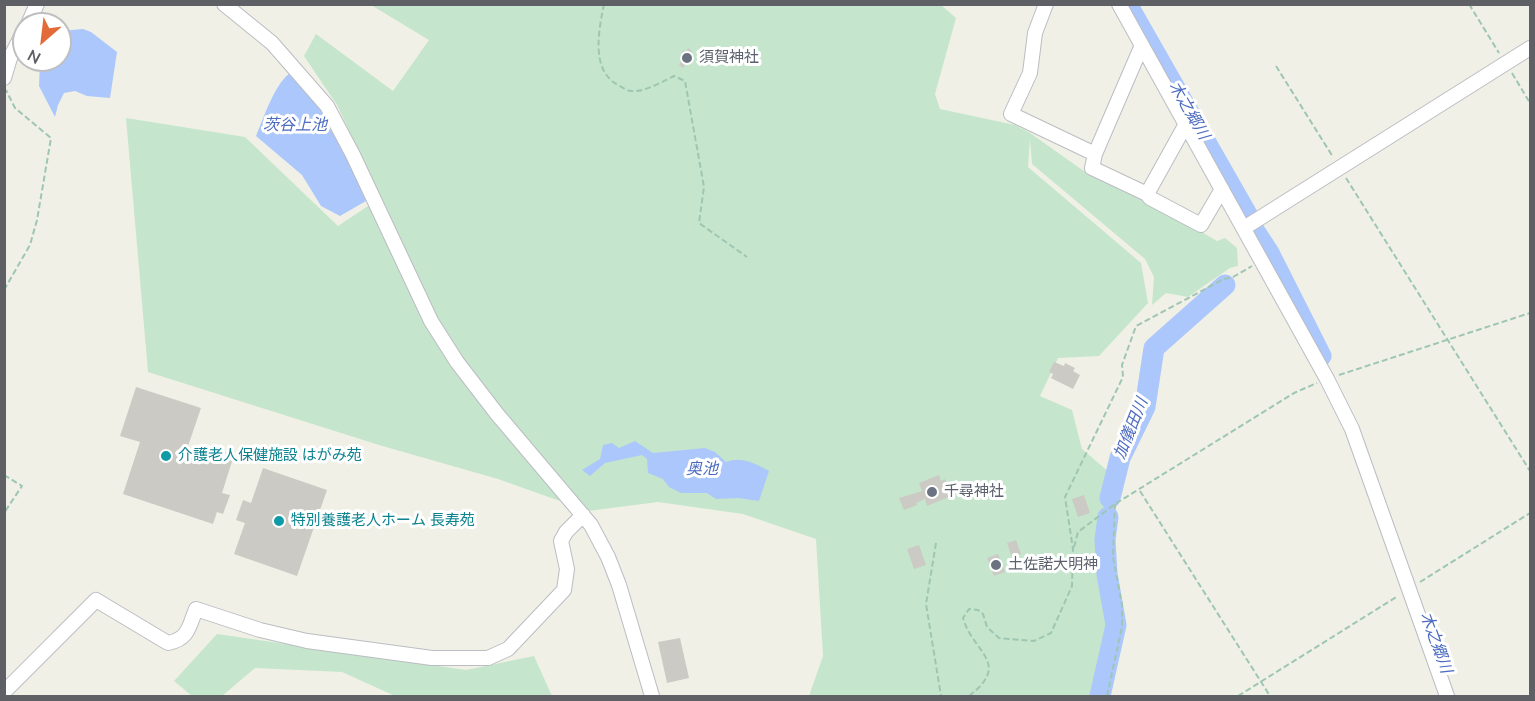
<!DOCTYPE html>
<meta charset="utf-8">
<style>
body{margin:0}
#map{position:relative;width:1535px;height:701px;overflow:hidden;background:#f0f0e7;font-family:"Nunito Sans",sans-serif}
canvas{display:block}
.frame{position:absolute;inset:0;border:6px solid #5e6066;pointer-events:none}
.north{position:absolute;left:12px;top:12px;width:60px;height:60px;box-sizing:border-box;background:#fff;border:2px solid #bfbfc2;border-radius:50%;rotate:208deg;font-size:16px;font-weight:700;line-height:24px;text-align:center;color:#5e6066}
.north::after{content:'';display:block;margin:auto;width:21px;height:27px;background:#e36b3a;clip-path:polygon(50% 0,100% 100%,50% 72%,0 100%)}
</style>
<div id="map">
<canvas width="1535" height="701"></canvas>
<div class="frame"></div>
<div class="north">N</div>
</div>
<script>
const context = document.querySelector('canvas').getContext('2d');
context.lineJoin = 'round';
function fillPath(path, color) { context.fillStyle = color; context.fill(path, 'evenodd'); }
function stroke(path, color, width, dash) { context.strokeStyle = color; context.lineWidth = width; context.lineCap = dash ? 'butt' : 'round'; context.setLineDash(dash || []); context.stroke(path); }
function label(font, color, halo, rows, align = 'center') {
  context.font = font + ' "Nunito Sans","Noto Sans JP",sans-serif'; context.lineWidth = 6; context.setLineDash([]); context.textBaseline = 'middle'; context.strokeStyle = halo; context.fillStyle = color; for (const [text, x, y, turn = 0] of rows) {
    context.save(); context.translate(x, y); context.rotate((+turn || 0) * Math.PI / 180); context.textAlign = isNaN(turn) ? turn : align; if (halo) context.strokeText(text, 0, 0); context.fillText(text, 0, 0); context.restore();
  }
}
const green = new Path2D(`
 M 371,5 L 941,5 L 956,18 L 935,94 L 940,109 L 1015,125 L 1030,133 L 1088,174 L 1142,197 L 1217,241 L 1225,238 L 1237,248 L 1238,266 L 1230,268 L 1188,297 L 1166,293 L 1152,305 L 1154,277 L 1145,259 L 1032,164 L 1030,139 L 1028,167 L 1141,263 L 1148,303 L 1099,356 L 1058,358 L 1040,396 L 1072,410 L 1082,449 L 1110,473 L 1102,565 L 1108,617 L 1099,675 L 1092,696 L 809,696 L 823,656 L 816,539 L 743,514 L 658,502 L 588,511 L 498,479 L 379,445 L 148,372 L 126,118 L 245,137 L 338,226 L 380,198 L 337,105 L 304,56 L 316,34 L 393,91 L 429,40 Z
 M 217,634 L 466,670 L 534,656 L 552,696 L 395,696 L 342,672 L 255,668 L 222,696 L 192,696 L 174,681 Z`);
const water = new Path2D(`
 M 83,29 L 91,32 L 117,52 L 110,98 L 87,96 L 75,91 L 64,93 L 58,105 L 55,117 L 39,86 L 40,62 L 41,60 L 60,60 L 61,31 Z
 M 292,72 L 316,101 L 340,140 L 366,201 L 340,216 L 321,206 L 302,175 L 256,136 C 263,119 276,80 292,72 Z
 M 635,441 L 653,453 L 705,448 L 715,452 L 726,462 C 742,456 754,463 769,471 L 759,501 L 738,498 L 716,499 L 707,493 L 681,493 L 669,487 L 663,479 L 648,473 L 647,459 L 642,455 L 605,463 L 590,476 L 582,470 L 600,459 L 603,445 L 612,443 L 619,448 Z`);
const river = new Path2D(`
 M 1127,4 L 1249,218
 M 1254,230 L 1269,253 L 1321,356
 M 1110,498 L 1120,458 L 1145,407 L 1154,348 L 1225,285
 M 1100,696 L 1116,625 L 1107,574 L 1105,540 L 1108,517`);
const building = new Path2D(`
 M 688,48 L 692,51 L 691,54 L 694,56 L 690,63 L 687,61 L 683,68 L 679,65 L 682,59 L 680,57 L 683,50 L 686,52 Z
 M 1054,362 L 1064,366 L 1065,363 L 1075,368 L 1073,371 L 1080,375 L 1073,389 L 1051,378 L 1053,374 L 1049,372 Z
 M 136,387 L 201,408 L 186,452 L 197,456 L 201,444 L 234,455 L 222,493 L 230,495 L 223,514 L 217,512 L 213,524 L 123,494 L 140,442 L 120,436 Z
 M 263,468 L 327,490 L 297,576 L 234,554 L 245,523 L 236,520 L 243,500 L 251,503 Z
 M 939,475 L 941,481 L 945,479 L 949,491 L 946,492 L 949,497 L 927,506 L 925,499 L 916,503 L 917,505 L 904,510 L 899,498 L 922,491 L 919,483 Z
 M 1084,495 L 1090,513 L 1078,517 L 1072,499 Z
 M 1016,540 L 1021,554 L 1012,558 L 1007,543 Z
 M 919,545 L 926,565 L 914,569 L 907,549 Z
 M 998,554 L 1005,572 L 994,576 L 987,558 Z
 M 1054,560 L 1060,568 L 1055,573 L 1048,564 Z
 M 680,638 L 689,678 L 667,683 L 658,642 Z`);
const path = new Path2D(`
 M 604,4 C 599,30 590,70 618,85 C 622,87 627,91 631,91 C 646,92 661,82 674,76 L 685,81 L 704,187 L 699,223 L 747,257
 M 1469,4 L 1499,53
 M 1276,66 L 1333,157
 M 1512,73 L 1530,103
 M 1346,178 L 1530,471
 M 4,290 L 30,245 L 37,220 L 51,138 L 15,108 L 6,90
 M 1339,375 L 1530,313
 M 4,475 L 22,486 L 4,513
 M 1140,491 L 1270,696
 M 936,543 L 926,604 L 941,696
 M 1074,547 L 1078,532 L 1115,504 L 1294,393 L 1317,383
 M 1420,582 L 1530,513
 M 969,696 C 1012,663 973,653 963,618 L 969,609 L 978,610 L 983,614 L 987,627 L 999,638 L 1034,641 L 1051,633 L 1072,586 L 1073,549 L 1065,497 L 1123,377 L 1122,365 L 1136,326 L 1224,279 L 1233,277 L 1252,266
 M 1107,696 L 1122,627 L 1122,605 L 1113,557 L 1115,504
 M 1238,696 L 1398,596`);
const minor = new Path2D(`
 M 224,4 L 272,43 L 327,106 L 353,155 L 431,321 L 457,362 L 497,414 L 591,525 L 608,557 L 619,585 L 652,696
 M 1046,4 L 1035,33 L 1030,73 L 1011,114 L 1095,154 L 1092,168 L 1147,194 L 1186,124
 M 1119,4 L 1327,379 L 1352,429 L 1447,696
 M 28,24 L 37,4
 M 4,78 L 10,58 L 24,31
 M 1095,154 L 1142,45
 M 1147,194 L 1150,198 L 1201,225 L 1222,189
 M 1244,228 L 1530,48
 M 4,692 L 96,600 L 168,643 C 189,639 189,626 196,609 L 260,630 L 307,641 L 432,658 L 488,658 L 508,649 L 564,590 L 567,569 L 561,541 L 566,532 L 583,515`);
const markers = [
 [687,58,6,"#6b7280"],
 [166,456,6,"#0f9aa8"],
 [932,492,6,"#6b7280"],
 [279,521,6,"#0f9aa8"],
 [996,565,6,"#6b7280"]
];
const worshipNames = [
 ["須賀神社",699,58],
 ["千尋神社",944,492],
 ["土佐諾大明神",1008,565]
];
const cultureNames = [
 ["介護老人保健施設 はがみ苑",178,456],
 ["特別養護老人ホーム 長寿苑",291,521]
];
const waterNames = [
 ["木之郷川",1188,111,60],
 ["茨谷上池",295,126],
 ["加儀田川",1132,429,-68],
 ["奥池",702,470],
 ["木之郷川",1435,643,70]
];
fillPath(green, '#c5e6cc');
fillPath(water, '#abc7fc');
stroke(river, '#abc7fc', 21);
fillPath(building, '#cccac4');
stroke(minor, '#bbbdc2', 16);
stroke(path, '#9ec6b3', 2, [6, 3]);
stroke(minor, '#fff', 14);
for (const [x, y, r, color] of markers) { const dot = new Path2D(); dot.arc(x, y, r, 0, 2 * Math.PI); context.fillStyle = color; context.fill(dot); stroke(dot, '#fff', 2); }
label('15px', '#5b616d', '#fff', worshipNames, 'left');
label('15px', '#0d838f', '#fff', cultureNames, 'left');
label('italic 16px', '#4d6cc0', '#fff', waterNames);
</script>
